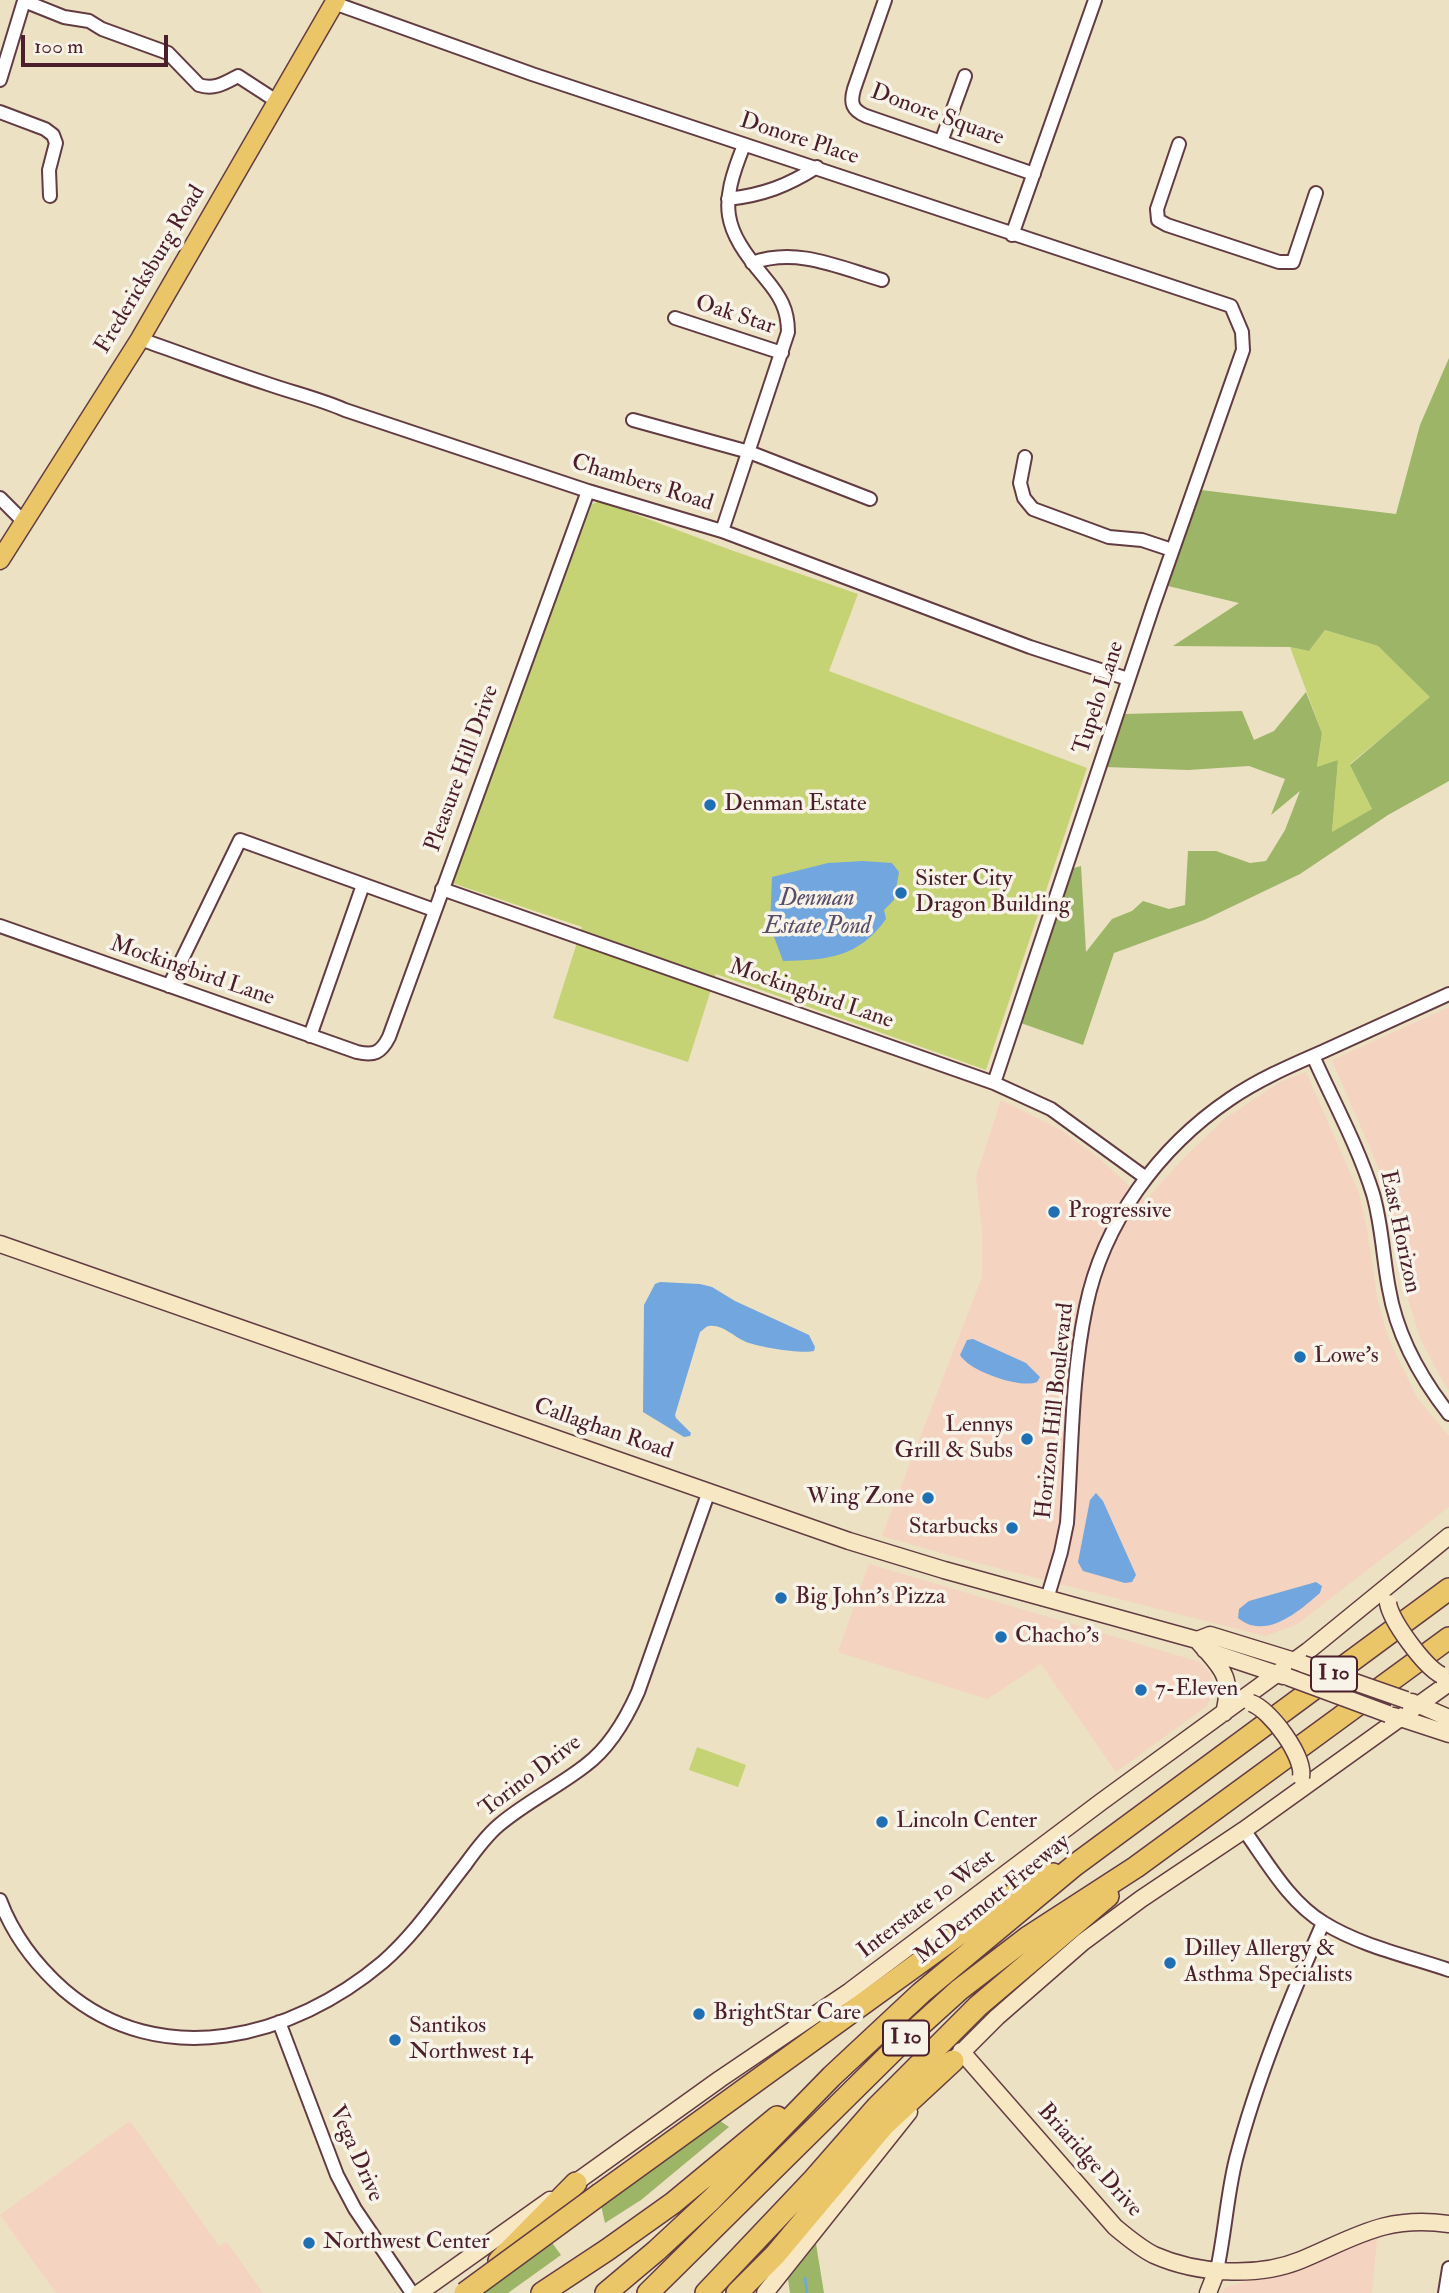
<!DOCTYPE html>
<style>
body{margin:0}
#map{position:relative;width:1449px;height:2293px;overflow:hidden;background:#ece1c2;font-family:"IM FELL Double Pica",serif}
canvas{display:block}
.scale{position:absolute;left:21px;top:35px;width:147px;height:32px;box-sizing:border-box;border:4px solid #4a1f2b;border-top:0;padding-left:9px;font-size:21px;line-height:24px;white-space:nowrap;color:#4a1f2b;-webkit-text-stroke:5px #f7f3e8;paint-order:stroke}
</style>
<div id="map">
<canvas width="1449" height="2293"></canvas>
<div class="scale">100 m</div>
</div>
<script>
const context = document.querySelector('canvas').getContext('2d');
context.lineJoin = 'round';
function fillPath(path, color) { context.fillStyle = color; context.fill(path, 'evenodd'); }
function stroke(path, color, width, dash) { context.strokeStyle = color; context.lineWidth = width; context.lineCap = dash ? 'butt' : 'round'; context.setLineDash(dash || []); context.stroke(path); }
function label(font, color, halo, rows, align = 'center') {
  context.font = font + ' "IM FELL Double Pica",serif'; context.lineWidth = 7; context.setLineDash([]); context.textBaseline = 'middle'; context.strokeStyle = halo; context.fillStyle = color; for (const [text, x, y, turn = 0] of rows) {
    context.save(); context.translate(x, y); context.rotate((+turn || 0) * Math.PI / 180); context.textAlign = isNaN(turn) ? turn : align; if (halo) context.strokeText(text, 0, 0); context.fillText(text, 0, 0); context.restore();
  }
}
const built = new Path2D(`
 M 1449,1007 L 1449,1390 L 1443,1382 L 1420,1338 L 1403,1282 L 1390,1205 L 1379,1169 L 1332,1060 Z
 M 1306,1072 L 1359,1193 L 1367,1230 L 1378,1301 L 1388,1337 L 1417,1398 L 1449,1436 L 1449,1507 L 1296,1625 L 1265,1636 L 970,1561 L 882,1536 L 982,1277 L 982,1230 L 976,1177 L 1001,1100 L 1061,1130 L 1100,1159 L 1145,1201 L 1180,1162 L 1223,1120 L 1280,1082 Z
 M 869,1564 L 1200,1662 L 1210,1673 L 1212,1692 L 1207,1706 L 1116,1772 L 1041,1664 L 987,1699 L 838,1652 Z
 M 130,2121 L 219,2246 L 227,2242 L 263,2293 L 56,2293 L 0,2215 Z
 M 1377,2238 L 1372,2293 L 1221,2293 L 1224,2288 Z`);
const green = new Path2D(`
 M 600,501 L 728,549 L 858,594 L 829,671 L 1087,768 L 986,1070 L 716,974 L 688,1062 L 553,1018 L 582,927 L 452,883 L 592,504 Z
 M 1325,630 L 1378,646 L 1431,697 L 1350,764 L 1372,809 L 1332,833 L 1338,760 L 1317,768 L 1322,733 L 1290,647 L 1309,651 Z
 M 697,1747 L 746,1765 L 738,1787 L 689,1770 Z`);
const forest = new Path2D(`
 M 1449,358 L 1449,781 L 1388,815 L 1300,874 L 1204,920 L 1114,953 L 1083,1045 L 1018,1022 L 1070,869 L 1081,866 L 1086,952 L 1112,919 L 1132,911 L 1143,901 L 1169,909 L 1185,905 L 1188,851 L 1216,851 L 1250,863 L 1266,861 L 1285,830 L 1300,791 L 1271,815 L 1285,779 L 1249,766 L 1188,770 L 1106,767 L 1124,714 L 1242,711 L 1254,740 L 1274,731 L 1306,692 L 1322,733 L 1317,767 L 1338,760 L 1332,832 L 1372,809 L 1350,765 L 1430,697 L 1378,646 L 1325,630 L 1309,651 L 1290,647 L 1173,646 L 1239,603 L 1168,586 L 1201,490 L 1396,514 L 1420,425 Z
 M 713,2116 L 729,2127 L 641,2200 L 605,2223 L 600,2201 Z
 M 550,2240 L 561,2255 L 508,2293 L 483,2293 L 482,2286 Z
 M 816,2244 L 824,2293 L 790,2293 L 788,2279 Z`);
const water = new Path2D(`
 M 863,861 L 892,863 L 899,872 L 894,900 L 884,910 L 886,919 C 858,958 827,960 783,961 L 770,926 L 772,877 L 828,863 Z
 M 660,1282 L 700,1284 L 712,1287 L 735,1301 L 809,1335 L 815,1347 L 814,1351 C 802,1354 756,1347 744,1341 C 733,1336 722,1324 709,1326 C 706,1326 702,1331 700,1332 L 675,1415 L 676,1418 L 691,1433 L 690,1436 L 684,1437 L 643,1412 L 644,1305 L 655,1284 Z
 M 973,1339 L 1026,1363 L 1040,1377 L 1037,1382 C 1020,1389 969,1371 960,1355 L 967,1340 Z
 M 1096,1493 L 1103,1501 L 1136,1575 L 1132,1582 L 1125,1583 L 1083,1571 L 1078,1562 L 1090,1500 Z
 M 1316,1582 L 1322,1586 L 1320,1593 C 1299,1611 1266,1641 1238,1618 L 1239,1609 L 1249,1601 Z`);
const stream = new Path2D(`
 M 805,2278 L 807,2293`);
const street = new Path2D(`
 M 885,0 L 854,89 C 850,103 852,110 866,116 L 1034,174
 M 334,3 L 532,74 L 1231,306 L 1242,332 L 1243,350 L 1153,606 L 994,1083
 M 0,80 L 24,1 L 64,17 L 89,21 L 102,29 L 168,53 L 199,85 C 214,90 225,83 238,76 L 278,102
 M 0,112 L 45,129 L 53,135 L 56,143 L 49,170 L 50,196
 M 941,142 L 965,76
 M 1179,144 L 1157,209 L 1158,220 L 1167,225 L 1279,262 L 1293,262 L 1316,193
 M 728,199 C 763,195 787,186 817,167
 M 1012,235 L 1095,0
 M 752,263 C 797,247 838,267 882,280
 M 675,318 L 782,353
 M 140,339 C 183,354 225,370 268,384 C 294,393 320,399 345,410 L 588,491 L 722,531 L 1030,647 L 1128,679
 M 633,420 L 749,452 L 870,499
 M 1025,457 L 1020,483 L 1024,498 L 1033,509 L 1109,537 L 1142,540 L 1172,550
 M 0,498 L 24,522
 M 722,531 L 788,332 C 788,309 780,296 765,278 C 722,227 719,207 744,145
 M 442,889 L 994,1083 L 1051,1109 L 1146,1178
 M 0,926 L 357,1052 C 374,1056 381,1053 389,1037 L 588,491
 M 169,986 L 240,840 L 434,910
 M 310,1036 L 363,885
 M 1313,1056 C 1333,1101 1358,1146 1373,1194 C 1382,1225 1383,1258 1389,1289 C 1397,1336 1420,1377 1449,1414
 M 1047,1599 L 1061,1552 L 1067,1523 C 1072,1451 1071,1378 1086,1307 C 1103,1223 1159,1147 1230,1099 C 1259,1079 1292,1065 1324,1051 C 1365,1032 1407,1013 1449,994
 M 1244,1830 C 1267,1862 1289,1902 1324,1923 C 1361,1946 1408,1956 1449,1970
 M 0,1900 C 13,1935 36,1965 64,1990 C 161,2073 293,2038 383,1962 C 415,1934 439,1898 465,1865 C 475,1851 486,1836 499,1825 C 526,1802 558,1787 586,1765 C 610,1747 626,1719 638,1692 L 709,1491
 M 279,2022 L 337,2175 L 355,2209 L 412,2293
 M 1217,2270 C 1225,2233 1227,2195 1236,2159 C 1257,2078 1290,1999 1323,1923
 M 1445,2293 L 1449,2268`);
const secondary = new Path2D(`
 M 0,1244 L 849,1541 L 944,1570 L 1197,1640 C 1220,1667 1234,1675 1224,1713
 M 1197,1640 L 1210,1635 L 1301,1663
 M 1205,1650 L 1283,1676
 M 1412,1702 L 1449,1718
 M 1394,1716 L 1449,1734
 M 961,2051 L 1115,2227 C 1127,2237 1140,2248 1154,2255 C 1197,2274 1257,2278 1301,2260 C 1356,2237 1385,2215 1449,2224
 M 946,2068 L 997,2017 L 1083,1942 L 1141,1899 L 1244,1830 L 1449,1683
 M 568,2188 L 720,2079 L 850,1991 L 1101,1802 L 1308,1651 L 1449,1536
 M 419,2293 L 550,2200
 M 765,2293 L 909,2112
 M 1208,2293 L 1217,2270`);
const primary = new Path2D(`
 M 0,560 L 140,339 L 336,0`);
const highway = new Path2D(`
 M 600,2194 L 1027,1885 L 1053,1874
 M 499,2261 L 576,2183
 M 542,2293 L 607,2250 L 673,2203 L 777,2117
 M 606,2293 L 656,2251 L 711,2200 L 832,2076 L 921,1993 L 1075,1865 L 1449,1589
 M 648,2293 L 906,2038 L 959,1990 L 1028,1937 L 1136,1867 L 1449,1638
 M 706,2293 L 814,2179 L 877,2107 L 978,2006 L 1108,1896
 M 737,2293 L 775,2255 L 884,2125 L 953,2061`);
const secondaryBridge = new Path2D(`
 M 1388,1603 C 1391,1621 1424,1666 1441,1675
 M 1303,1664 L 1406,1700
 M 1288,1677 L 1388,1714
 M 1251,1703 C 1270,1709 1305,1757 1301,1777`);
const highwayBridge = new Path2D(`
 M 465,2293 L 600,2194`);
const markers = [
 [710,805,7,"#1f6fb2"],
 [901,893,7,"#1f6fb2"],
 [1054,1212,7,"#1f6fb2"],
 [1300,1357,7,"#1f6fb2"],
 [1027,1439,7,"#1f6fb2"],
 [928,1498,7,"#1f6fb2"],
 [1012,1528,7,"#1f6fb2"],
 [781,1598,7,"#1f6fb2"],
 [1001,1637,7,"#1f6fb2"],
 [1141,1690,7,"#1f6fb2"],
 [882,1822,7,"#1f6fb2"],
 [1170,1963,7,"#1f6fb2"],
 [699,2014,7,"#1f6fb2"],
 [395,2040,7,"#1f6fb2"],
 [309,2243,7,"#1f6fb2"]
];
const shields = [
 [1334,1674,46],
 [906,2038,46]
];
const shieldNames = [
 ["I 10",1334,1674],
 ["I 10",906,2038]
];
const streetNames = [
 ["Donore Square",937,116,20],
 ["Donore Place",799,140,18],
 ["Fredericksburg Road",151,270,-59],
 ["Oak Star",735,316,18],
 ["Chambers Road",642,484,17],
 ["Tupelo Lane",1100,698,-72],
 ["Pleasure Hill Drive",463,769,-70],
 ["Mockingbird Lane",192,972,19],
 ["Mockingbird Lane",811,995,19],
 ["East Horizon",1399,1232,78],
 ["Horizon Hill Boulevard",1056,1411,-84],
 ["Callaghan Road",603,1430,19],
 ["Torino Drive",531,1777,-37],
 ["McDermott Freeway",993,1900,-39],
 ["Interstate 10 West",927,1905,-37],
 ["Vega Drive",355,2154,66],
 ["Briaridge Drive",1089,2161,48]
];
const poiNames = [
 ["Denman Estate",724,805],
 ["Sister City",915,880],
 ["Dragon Building",915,906],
 ["Progressive",1068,1212],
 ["Lowe's",1314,1357],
 ["Lennys",1013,1426,"right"],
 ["Grill & Subs",1013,1452,"right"],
 ["Wing Zone",914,1498,"right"],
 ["Starbucks",998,1528,"right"],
 ["Big John's Pizza",795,1598],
 ["Chacho's",1015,1637],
 ["7-Eleven",1155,1690],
 ["Lincoln Center",896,1822],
 ["Dilley Allergy &",1184,1950],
 ["Asthma Specialists",1184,1976],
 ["BrightStar Care",713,2014],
 ["Santikos",409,2027],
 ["Northwest 14",409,2053],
 ["Northwest Center",323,2243]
];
const waterNames = [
 ["Denman",817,900],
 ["Estate Pond",817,928]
];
fillPath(built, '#f4d3c0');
fillPath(green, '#c6d375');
fillPath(forest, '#9cb566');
fillPath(water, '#72a6df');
stroke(stream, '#72a6df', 2.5);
stroke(street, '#623c42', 16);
stroke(secondary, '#623c42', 19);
stroke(primary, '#623c42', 21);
stroke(highway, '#623c42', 24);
stroke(street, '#fff', 12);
stroke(secondary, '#f7e8c3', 16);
stroke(primary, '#ebc669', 18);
stroke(highway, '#ebc669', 21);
stroke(secondaryBridge, '#623c42', 19, []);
stroke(highwayBridge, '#623c42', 24, []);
stroke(secondaryBridge, '#f7e8c3', 16);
stroke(highwayBridge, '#ebc669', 21);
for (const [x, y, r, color] of markers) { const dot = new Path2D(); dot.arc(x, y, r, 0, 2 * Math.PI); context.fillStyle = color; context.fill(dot); stroke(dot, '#f7f3e8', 2.5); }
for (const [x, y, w] of shields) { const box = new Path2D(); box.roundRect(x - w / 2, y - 17.5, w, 35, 5); context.fillStyle = '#f7f3e8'; context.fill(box); stroke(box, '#4a1f2b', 2); }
label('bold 21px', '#4a1f2b', null, shieldNames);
label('23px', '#4a1f2b', '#f7f3e8', streetNames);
label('23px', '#4a1f2b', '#f7f3e8', poiNames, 'left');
label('italic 24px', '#584e6a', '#f7f3e8', waterNames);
</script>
